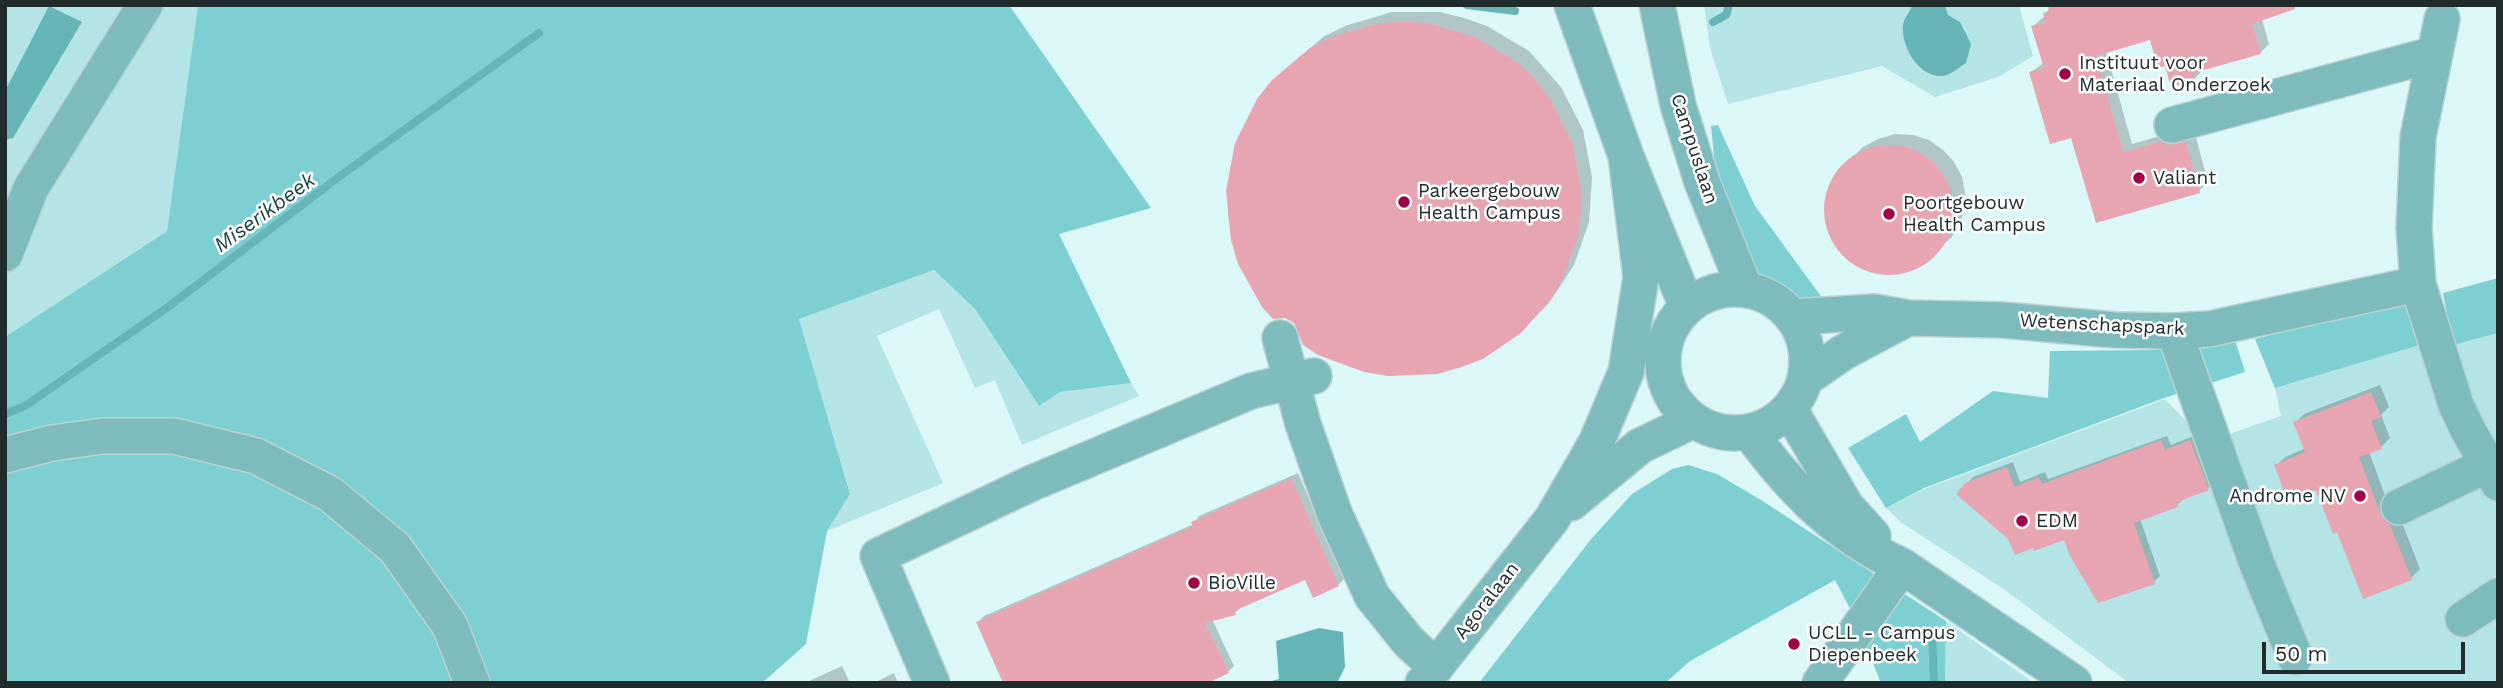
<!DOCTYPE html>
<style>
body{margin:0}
#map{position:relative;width:2503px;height:688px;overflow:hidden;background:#dcf7f8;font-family:"Work Sans",sans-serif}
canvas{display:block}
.frame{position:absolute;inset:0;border:7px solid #202b2b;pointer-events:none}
.scale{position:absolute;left:2262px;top:642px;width:203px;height:32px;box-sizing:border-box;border:4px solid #202b2b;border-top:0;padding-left:9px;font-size:21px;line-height:24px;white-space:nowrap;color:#202b2b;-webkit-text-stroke:5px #fff;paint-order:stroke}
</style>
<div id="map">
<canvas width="2503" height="688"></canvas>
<div class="frame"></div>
<div class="scale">50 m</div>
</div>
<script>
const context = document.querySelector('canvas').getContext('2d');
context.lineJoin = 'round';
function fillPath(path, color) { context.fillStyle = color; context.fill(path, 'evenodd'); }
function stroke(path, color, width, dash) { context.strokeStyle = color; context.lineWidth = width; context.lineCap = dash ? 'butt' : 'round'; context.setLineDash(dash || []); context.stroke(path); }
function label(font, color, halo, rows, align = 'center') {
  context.font = font + ' "Work Sans",sans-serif'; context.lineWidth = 5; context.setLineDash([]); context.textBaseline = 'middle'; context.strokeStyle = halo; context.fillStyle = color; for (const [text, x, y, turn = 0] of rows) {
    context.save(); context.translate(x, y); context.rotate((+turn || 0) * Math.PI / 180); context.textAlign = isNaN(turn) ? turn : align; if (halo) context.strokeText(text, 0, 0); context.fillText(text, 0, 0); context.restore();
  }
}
const green = new Path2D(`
 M 5,5 L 198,5 L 167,231 L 5,337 Z
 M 1704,5 L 2019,5 L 2033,56 L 1998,77 L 1935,97 L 1882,66 L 1728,104 L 1710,48 Z
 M 934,270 L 975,309 L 1039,406 L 1059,392 L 1131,383 L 1139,396 L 1022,445 L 995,380 L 975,388 L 939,309 L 877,336 L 943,483 L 827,531 L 850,493 L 799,319 Z
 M 2498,333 L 2498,456 L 2474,410 L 2453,345 Z
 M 2420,345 L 2498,503 L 2498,683 L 2129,683 L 2005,590 L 1902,523 L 1886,508 L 1924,489 L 2165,399 L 2206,442 L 2281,416 L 2275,388 Z
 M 1946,621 L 2034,683 L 1945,683 Z`);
const forest = new Path2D(`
 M 198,5 L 1009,5 L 1151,208 L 1059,234 L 1131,383 L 1060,392 L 1039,406 L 975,309 L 934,270 L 799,319 L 850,494 L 827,531 L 806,644 L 762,683 L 5,683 L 5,337 L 167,231 Z
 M 1718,125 L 1755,206 L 1823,299 L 1802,300 L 1765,280 L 1749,265 L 1715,167 L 1711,126 Z
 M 2498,278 L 2498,333 L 2453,345 L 2443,293 Z
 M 2407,299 L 2420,345 L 2275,388 L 2255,339 Z
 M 2235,340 L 2245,372 L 2164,398 L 1924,488 L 1886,508 L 1848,448 L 1906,414 L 1920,442 L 1993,391 L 2048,398 L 2050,351 L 2149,350 Z
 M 1688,465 L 1717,474 L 1761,500 L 1946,621 L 1945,683 L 1881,683 L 1854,616 L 1835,580 L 1690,661 L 1665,683 L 1479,683 L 1592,538 L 1632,494 L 1672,469 Z`);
const water = new Path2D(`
 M 1913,5 L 1945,5 L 1948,15 L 1960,22 L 1971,44 L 1966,63 C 1959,67 1950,76 1942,76 C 1918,77 1901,46 1903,25 C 1904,18 1910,11 1913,5 Z
 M 49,6 L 82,22 L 13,138 L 5,140 L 5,91 Z
 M 1319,628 L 1343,632 L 1345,667 L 1337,683 L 1264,683 L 1279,679 L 1276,641 Z`);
const shadow = new Path2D(`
 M 2050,8 L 2262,19 L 2269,44 L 2260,53 L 2203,70 L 2194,79 L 2166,64 L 2151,38 L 2106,51 L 2132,144 L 2171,133 L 2195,134 L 2208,182 L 2199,191 L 2072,136 L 2031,72 L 2045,62 L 2033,26 L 2045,16 L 2045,13 Z
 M 1392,12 L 1440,12 L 1464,18 L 1487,26 L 1529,51 L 1561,87 L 1583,130 L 1592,177 L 1589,222 L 1574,265 L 1549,303 L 1520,332 L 1295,322 L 1232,240 L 1228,216 L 1230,167 L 1273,81 L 1323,37 L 1345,26 Z
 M 1895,134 L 1913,135 L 1929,140 L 1943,150 L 1954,162 L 1962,177 L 1965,193 L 1964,210 L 1959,226 L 1951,238 L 1915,268 L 1886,273 L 1871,270 L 1858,264 L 1844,254 L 1834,239 L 1827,223 L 1826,206 L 1830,188 L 1838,173 L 1850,160 L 1863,147 L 1878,139 Z
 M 2380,385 L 2389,407 L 2381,415 L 2390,438 L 2381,447 L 2369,452 L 2389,506 L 2399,515 L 2420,569 L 2411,578 L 2338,530 L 2317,488 L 2276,466 L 2285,457 L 2306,448 L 2295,423 L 2304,414 Z
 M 2196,435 L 2214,482 L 2208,488 L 2183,499 L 2177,505 L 2140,519 L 2160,576 L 2154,582 L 2065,538 L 2034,546 L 2009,538 L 1967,484 L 1973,477 L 2013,462 L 2020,482 L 2045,472 L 2048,479 L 2167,436 L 2171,445 Z
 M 1298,473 L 1344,579 L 1338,585 L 1306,578 L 1241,607 L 1235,613 L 1212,619 L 1234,666 L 1228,672 L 978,622 L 984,616 L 1194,524 L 1199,516 Z
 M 842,666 L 850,683 L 805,683 Z
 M 894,673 L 898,683 L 874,683 Z`);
const stream = new Path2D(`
 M 1467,5 L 1515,11
 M 1713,22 L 1726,15 L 1729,5
 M 5,414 L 25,406 L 168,307 L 340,176 L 539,33
 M 1932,631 L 1934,683`);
const building = new Path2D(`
 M 2048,5 L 2295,5 L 2295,9 L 2252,24 L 2261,54 L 2193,73 L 2195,80 L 2171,87 L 2165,66 L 2158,68 L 2150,40 L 2096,56 L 2123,152 L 2161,141 L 2168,145 L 2186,142 L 2200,193 L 2096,223 L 2071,138 L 2050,144 L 2029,72 L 2044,68 L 2031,26 L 2045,22 L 2043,13 L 2049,12 Z
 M 1403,22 L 1428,23 L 1475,37 L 1517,62 L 1535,79 L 1550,99 L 1572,143 L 1581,189 L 1581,212 L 1578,235 L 1563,278 L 1551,299 L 1521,333 L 1483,359 L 1461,367 L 1438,374 L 1388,376 L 1364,372 L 1318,355 L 1303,345 L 1294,323 L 1285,318 L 1273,319 L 1262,307 L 1238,264 L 1231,240 L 1226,191 L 1235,143 L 1257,99 L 1272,80 L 1310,48 L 1331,37 L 1379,23 Z
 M1824 210a65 65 0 1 1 130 0a65 65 0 1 1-130 0Z
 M 2371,392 L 2381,417 L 2371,421 L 2382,449 L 2359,457 L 2381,515 L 2390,525 L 2412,580 L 2363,599 L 2337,532 L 2333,534 L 2316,490 L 2293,499 L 2292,497 L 2287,499 L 2274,465 L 2305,452 L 2293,422 Z
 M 2161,440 L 2165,450 L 2190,440 L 2209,490 L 2177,502 L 2178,507 L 2134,523 L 2155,584 L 2098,603 L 2070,556 L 2064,540 L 2034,551 L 2033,548 L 2015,555 L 2008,539 L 1956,494 L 1965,483 L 2007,467 L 2014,487 L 2039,477 L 2042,484 Z
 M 1291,478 L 1339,586 L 1313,598 L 1305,580 L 1234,611 L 1236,615 L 1205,623 L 1229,673 L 1208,683 L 1003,683 L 976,622 L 1193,526 L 1191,522 Z`);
const minor = new Path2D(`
 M 1572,5 L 1626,156 L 1687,307
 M 1657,5 L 1678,105 L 1702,182 L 1745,289
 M 2172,125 L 2435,54
 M 5,254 L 31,188 L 145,5
 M 2418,284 L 2414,228 L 2418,137 L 2442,19
 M1663 361a72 72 0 1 1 144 0a72 72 0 1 1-144 0Z
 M 1792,317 L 1875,312 L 1908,318 L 2002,320 L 2115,330 L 2174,331 L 2209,329 L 2418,284 L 2456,405 L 2468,430 L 2498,483
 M 2174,331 L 2257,564 L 2295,657
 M 1280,338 L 1303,424 L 1335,515 L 1372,596 L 1408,641 L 1436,667
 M 1806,378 L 1844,352 L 1908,318
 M 1790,410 L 1846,506 L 1873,536
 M 1750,433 C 1793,491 1836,535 1902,566 L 2074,683
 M 5,455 L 52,443 L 103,436 L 174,436 L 256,456 L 330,494 L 395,548 L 450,626 L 472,683
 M 1571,503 L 1640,446 L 1692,421
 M 2399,507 L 2487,465
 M 2463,619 L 2498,596
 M 932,683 L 878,556 L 1032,483 L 1251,391 L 1314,376
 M 1423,683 L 1552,519 L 1596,443 L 1626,372 L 1641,277 L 1626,156
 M 1820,683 L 1902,566`);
const markers = [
 [2065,74,7,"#9f0245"],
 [2139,178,7,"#9f0245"],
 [1404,202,7,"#9f0245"],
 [1889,214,7,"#9f0245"],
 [2360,496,7,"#9f0245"],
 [2022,521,7,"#9f0245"],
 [1194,583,7,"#9f0245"],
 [1794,644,7,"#9f0245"]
];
const poiNames = [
 ["Instituut voor",2079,63],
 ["Materiaal Onderzoek",2079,85],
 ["Valiant",2153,178],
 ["Parkeergebouw",1418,191],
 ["Health Campus",1418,213],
 ["Poortgebouw",1903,203],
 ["Health Campus",1903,225],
 ["Androme NV",2346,496,"right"],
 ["EDM",2036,521],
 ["BioVille",1208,583],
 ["UCLL - Campus",1808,633],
 ["Diepenbeek",1808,655]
];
const streetNames = [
 ["Campuslaan",1694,149,72],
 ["Wetenschapspark",2102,325,3],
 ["Agoralaan",1487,601,-52]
];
const waterNames = [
 ["Miserikbeek",265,213,-36]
];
fillPath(green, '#b4e4e5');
fillPath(forest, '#7ecfd1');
fillPath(water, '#65b5b7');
fillPath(shadow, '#0003');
stroke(stream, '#65b5b7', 8);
fillPath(building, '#e7a5b1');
stroke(minor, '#bad2d3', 38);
stroke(minor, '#7ebbbc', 35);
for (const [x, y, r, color] of markers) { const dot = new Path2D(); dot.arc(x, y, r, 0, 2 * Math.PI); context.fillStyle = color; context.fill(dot); stroke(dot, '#fff', 2.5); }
label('19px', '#202b2b', '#fff', poiNames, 'left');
label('19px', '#202b2b', '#fff', streetNames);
label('italic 21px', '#183f40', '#fff', waterNames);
</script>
